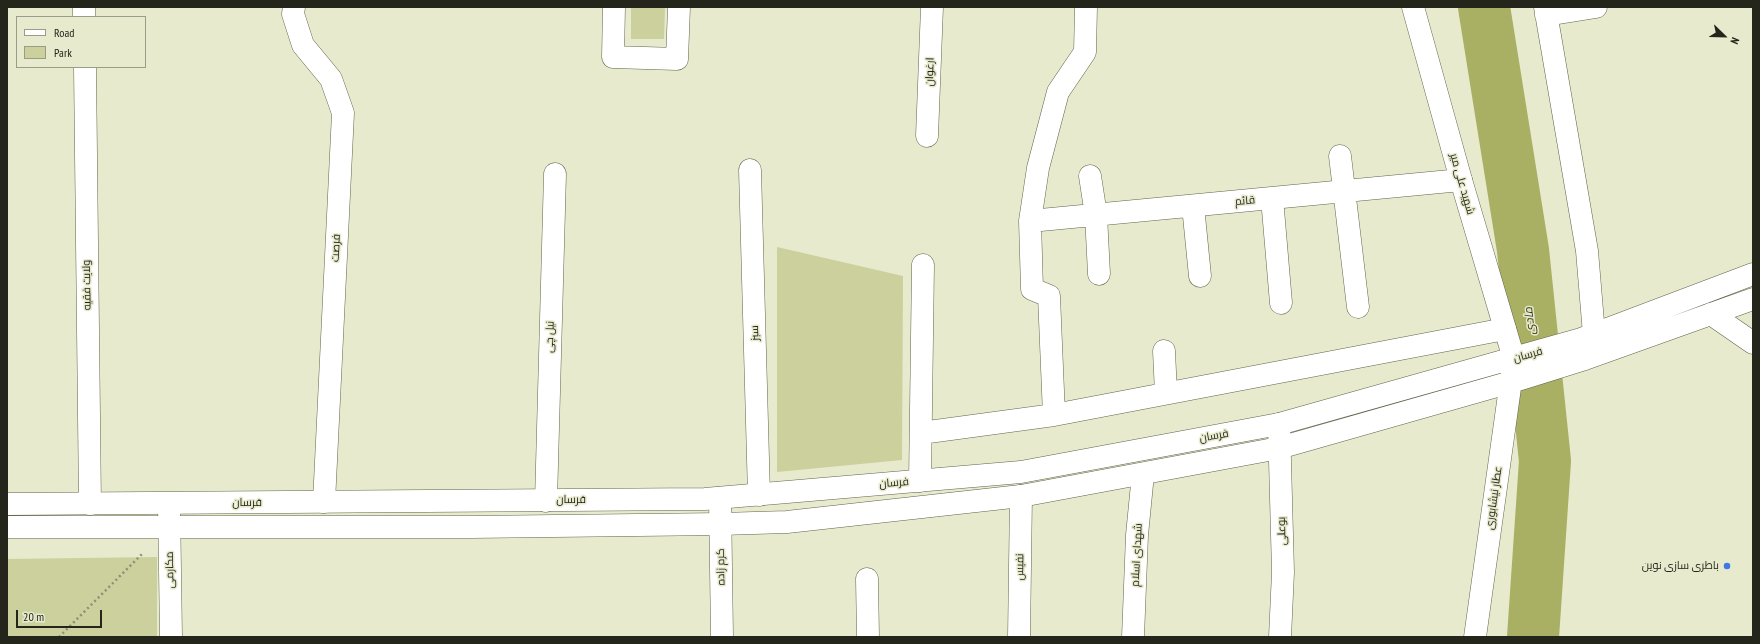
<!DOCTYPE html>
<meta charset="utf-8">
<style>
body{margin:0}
#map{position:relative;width:1760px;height:644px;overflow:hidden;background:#e7eacd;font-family:"PT Sans Narrow",sans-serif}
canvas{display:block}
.frame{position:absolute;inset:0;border:8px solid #25261b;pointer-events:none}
.legend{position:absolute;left:16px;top:16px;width:130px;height:52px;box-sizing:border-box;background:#e7eacd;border:1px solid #999c86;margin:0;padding:5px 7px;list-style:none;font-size:12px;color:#25261b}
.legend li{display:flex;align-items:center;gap:8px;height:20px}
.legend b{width:20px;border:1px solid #999c86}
.north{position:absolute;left:1704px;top:16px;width:40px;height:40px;-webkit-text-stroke:3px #e7eacd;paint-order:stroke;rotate:113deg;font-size:11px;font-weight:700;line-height:16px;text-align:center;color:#25261b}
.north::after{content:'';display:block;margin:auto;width:14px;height:18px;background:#25261b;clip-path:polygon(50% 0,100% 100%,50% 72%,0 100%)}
.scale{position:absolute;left:16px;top:610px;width:86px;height:18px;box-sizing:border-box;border:2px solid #25261b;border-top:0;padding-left:5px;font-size:12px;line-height:14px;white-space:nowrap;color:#25261b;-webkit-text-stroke:3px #e7eacd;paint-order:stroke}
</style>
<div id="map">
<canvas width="1760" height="644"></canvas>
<div class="frame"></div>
<ul class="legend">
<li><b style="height:5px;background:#fff"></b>Road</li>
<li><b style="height:11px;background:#cbd09d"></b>Park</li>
</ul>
<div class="north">N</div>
<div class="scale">20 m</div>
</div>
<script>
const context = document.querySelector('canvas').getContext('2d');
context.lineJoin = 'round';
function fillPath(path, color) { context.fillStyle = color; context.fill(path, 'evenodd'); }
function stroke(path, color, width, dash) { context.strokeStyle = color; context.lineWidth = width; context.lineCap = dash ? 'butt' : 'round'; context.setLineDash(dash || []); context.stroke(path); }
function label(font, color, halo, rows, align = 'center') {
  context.font = font + ' "PT Sans Narrow",Cairo,sans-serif'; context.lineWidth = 3; context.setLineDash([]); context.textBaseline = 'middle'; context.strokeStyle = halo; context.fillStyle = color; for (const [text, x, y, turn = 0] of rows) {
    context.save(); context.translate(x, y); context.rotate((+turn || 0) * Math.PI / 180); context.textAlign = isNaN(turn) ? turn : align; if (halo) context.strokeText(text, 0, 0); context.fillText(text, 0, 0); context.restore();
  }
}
const green = new Path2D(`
 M 631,7 L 665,7 L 664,39 L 631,39 Z
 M 777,247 L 903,276 L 902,460 L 777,472 Z
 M 157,557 L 157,637 L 7,637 L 7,559 Z`);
const river = new Path2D(`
 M 1484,7 L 1523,250 L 1545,461 L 1533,637`);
const path = new Path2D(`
 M 59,637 L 142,554`);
const minor = new Path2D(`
 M 84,7 L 84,17
 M 294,7 L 293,14 L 303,45 L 331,79 L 343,113 L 324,502
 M 614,7 L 613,57 L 677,59 L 679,7
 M 1545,7 L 1587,251 L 1594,334
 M 1546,15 L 1596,7
 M 85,67 L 90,504
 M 927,136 L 932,7
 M 1340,156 L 1358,307
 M 750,170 L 759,495
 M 1090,176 L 1096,215 L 1099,274
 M 1272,198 L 1281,303
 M 1193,206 L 1200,276
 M 1030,221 L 1461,180
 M 1164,351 L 1166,393
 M 1054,415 L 1049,296 L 1032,289 L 1030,221 L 1038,168 L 1058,92 L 1085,52 L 1086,7
 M 1279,424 L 1283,572 L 1280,637
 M 921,433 L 1054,415 L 1505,329
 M 920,481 L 923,265
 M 720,498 L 722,637
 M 546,501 L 555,174
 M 169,504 L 171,637
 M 867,579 L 868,637
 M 1019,637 L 1021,496
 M 1133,637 L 1137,535 L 1143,474`);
const tertiary = new Path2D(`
 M 1413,7 L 1461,180 L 1514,359 L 1475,637
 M 7,504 L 705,499 L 1021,472 L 1279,424 L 1581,339 L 1753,274
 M 7,527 L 471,527 L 721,524 L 787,522 L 1021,496 L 1279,448 L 1511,382 L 1585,359 L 1753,299`);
const secondary = new Path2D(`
 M 1711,314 L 1753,343`);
const markers = [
 [1727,566,4,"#3f77e6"]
];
const streetNames = [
 ["ارغوان",930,72,-88],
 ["شهید علی میر",1462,184,74],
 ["قائم",1245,201,-5],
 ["فرصت",336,248,-87],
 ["ولایت فقیه",87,285,-91],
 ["سبز",755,333,-92],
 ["نیل چی",550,337,-88],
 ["فرسان",1528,355,-16],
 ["فرسان",1214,436,-10],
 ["فرسان",894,483,-5],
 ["عطار نیشابوری",1494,498,-82],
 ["فرسان",571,500],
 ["فرسان",247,503],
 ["بوعلی",1282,531,-92],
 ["شهدای اسلام",1137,555,-87],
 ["کرم زاده",721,567,-91],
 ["نفیس",1020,567,-89],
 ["مکارمی",170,570,-91]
];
const poiNames = [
 ["باطری سازی نوین",1719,566]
];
const waterNames = [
 ["مادی",1530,321,-96]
];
fillPath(green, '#cbd09d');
stroke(river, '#a9af63', 52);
stroke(minor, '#62644b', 23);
stroke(tertiary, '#62644b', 23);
stroke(secondary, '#62644b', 23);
stroke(path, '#8d8f7a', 2.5, [2, 3]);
stroke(minor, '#fff', 22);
stroke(tertiary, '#fff', 22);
stroke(secondary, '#fff', 22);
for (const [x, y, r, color] of markers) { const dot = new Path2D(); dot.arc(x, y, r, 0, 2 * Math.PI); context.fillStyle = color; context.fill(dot); stroke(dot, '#e7eacd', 1.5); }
label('11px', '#25261b', '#e7eacd', streetNames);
label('11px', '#25261b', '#e7eacd', poiNames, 'right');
label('italic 12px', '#2e300f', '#e7eacd', waterNames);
</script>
